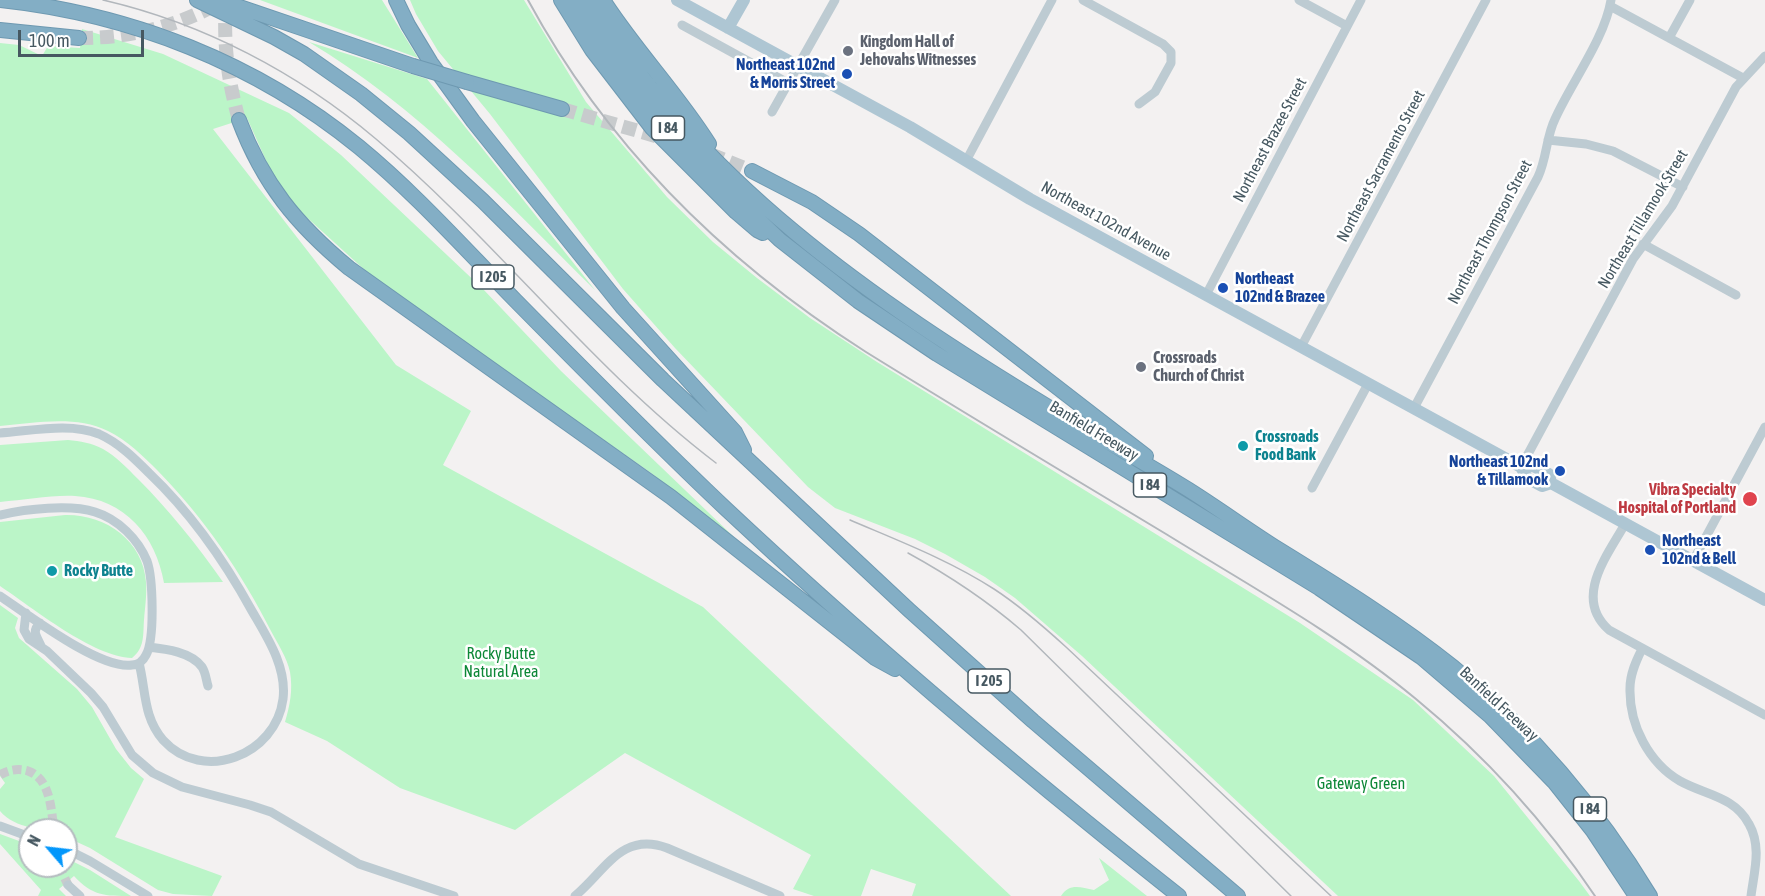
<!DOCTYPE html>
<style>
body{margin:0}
#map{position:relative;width:1765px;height:896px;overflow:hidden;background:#f3f1f1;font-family:"Asap Condensed",sans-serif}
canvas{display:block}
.north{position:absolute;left:18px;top:818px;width:60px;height:60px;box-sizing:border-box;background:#fff;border:2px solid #b5bcc0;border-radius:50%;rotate:298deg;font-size:16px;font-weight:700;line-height:24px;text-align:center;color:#465861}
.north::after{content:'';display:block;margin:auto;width:21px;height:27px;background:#0397fb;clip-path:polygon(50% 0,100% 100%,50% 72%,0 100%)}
.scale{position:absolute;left:18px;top:30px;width:126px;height:27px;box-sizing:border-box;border:3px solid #465861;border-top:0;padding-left:8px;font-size:18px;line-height:21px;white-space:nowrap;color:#465861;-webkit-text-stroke:4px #fff;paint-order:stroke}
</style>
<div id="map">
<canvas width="1765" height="896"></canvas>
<div class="north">N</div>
<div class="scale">100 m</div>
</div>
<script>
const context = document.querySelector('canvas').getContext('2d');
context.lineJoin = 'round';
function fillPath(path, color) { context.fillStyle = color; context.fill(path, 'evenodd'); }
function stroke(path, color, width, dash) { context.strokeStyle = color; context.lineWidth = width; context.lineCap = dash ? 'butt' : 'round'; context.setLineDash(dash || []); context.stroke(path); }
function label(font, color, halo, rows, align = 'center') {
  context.font = font + ' "Asap Condensed",sans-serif'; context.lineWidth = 5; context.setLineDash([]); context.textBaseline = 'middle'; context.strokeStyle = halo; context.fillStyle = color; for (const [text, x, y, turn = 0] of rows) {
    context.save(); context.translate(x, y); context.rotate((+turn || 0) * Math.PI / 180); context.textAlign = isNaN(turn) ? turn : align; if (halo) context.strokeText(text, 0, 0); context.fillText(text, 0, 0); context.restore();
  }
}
const green = new Path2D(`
 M 259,0 L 382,0 L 418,58 L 260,0 Z
 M 410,0 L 524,0 L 586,102 L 667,197 L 713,242 L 757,278 L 810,318 L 877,362 L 1300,623 L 1413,700 L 1494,776 L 1579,881 L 1590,896 L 1338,896 L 1082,656 L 1015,598 L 985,577 L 945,554 L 915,539 L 835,508 L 808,487 L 675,348 L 623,289 L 490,114 L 438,51 L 416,14 Z
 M 82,29 L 163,54 L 289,113 L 341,155 L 483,289 L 561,371 L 735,538 L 651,473 L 488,359 L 368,273 L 281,194 L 247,118 L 213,129 L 396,365 L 471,411 L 443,465 L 703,607 L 1011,896 L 912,896 L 916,884 L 871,869 L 861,896 L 814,896 L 793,889 L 811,855 L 625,753 L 515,830 L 400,788 L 327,741 L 285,722 C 290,705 293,690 290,672 C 287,658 278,644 271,631 C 241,572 204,518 158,471 C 143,456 127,440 108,431 C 75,415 36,423 0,426 L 0,43 L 19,45 L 42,56 L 48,46 L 80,48 Z
 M 309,42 L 427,79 L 595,290 C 506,202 418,107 309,42 Z
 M 68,440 C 80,441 92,443 103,449 C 116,456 128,469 138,479 C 170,511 197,545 223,582 L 164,583 C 156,536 125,499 75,496 C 50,495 25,500 0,502 L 0,445 Z
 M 65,515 C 105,514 143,540 146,582 C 147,595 145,607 144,620 C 143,634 145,648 132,658 C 93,657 33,608 0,586 L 0,522 Z
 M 0,605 L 18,618 L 15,628 L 19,638 L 77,689 L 92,707 L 116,749 L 131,768 L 144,779 L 115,837 L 222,876 L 212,896 L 173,894 L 158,890 L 90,848 L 66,837 L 66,830 C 44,830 15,829 0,811 L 0,789 L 5,783 L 0,776 Z
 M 0,834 L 30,845 L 30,866 L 66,866 L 66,858 L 90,870 L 131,896 C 105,896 92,896 74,876 L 59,889 L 66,896 L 38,896 L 41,890 L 0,844 Z
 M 1099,858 L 1147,896 L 1061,896 C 1069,883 1080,887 1094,890 L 1109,880 Z`);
const minorTunnel = new Path2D(`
 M 0,775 C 8,770 18,768 28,771 C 51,779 51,810 54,830
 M 59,866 L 68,885`);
const highwayTunnel = new Path2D(`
 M 226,2 C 223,43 228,81 239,120
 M 79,38 C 131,38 176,27 221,2
 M 562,109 L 666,139
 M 710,154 L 752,171`);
const minor = new Path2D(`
 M 1083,0 L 1163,44 L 1171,52 L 1171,63 L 1155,92 L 1139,104
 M 1299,0 L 1347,26
 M 1610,6 L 1743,78
 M 682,25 L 788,83
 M 1669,38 L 1690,0
 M 772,112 L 835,0
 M 1548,140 L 1586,144 L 1613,151 L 1683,187
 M 966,161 L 1052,0
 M 1643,244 L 1736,295
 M 1206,295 L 1361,0
 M 1301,347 L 1486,0
 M 1414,408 L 1538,177 C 1547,158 1546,137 1555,119 C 1571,83 1605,38 1611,0
 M 0,433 C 31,431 70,422 99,434 C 119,443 134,458 149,473 C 191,513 224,560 252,611 C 267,637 287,667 283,699 C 276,755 203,784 163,740 C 143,717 146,690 139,663
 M 1521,467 L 1633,259 L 1672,206 L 1736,87 L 1765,56
 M 1312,488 L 1368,384
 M 0,515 C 26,509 70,504 95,512 C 118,519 138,539 147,561 C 153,578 155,639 146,655 C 143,661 138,665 132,665 C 100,670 27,614 0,596
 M 1625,524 C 1607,556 1573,598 1609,630 L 1765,715
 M 1693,561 L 1765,427
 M 26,613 L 24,630 L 29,639 L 47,651 L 91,693 L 103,707 L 132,755 L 153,773 L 182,787 L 250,805 L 271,812 L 359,864 L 454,896
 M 40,623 C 31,632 37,636 41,646
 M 149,647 C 166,649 191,652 202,667 C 206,673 206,680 208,686
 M 1642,649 C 1636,661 1630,674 1630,688 C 1629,725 1649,763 1680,781 C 1705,795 1734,796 1749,824 C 1762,847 1754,872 1751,896
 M 0,826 L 30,837
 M 66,849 L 90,861 L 148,896
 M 68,885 L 80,896
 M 575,896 C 605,871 622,831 667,848 L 780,896`);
const major = new Path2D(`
 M 677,0 L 910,127 L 1030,199 L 1503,457 L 1521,467 L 1533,466 L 1549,474 L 1551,483 L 1765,600
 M 728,28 L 744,0
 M 1521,467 L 1527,478 L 1542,486 L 1551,483`);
const highway = new Path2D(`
 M 0,0 C 131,14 256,63 359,147 C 415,193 464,248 515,300 C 584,370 653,440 725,508 C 870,644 1022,772 1179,896
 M 197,0 L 274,37 L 304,54 L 361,94 L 409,133 L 483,201 L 663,380 L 909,610 L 1033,721 L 1238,896
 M 219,0 L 413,66
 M 396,0 L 408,25 L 431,63 L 473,121 L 623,308 L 735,432 L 744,450
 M 561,0 L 592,50 L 652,128 L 736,212 L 757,230 L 763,233
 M 576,0 L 591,28 L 617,65 L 662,121 L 709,172 L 780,240 L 858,301 L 937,354 L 1319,588 L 1421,657 L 1490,716 L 1555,783 L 1593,831 L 1636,896
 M 590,0 C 696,180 875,302 1050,408 C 1096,436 1144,462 1189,490 C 1219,509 1248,530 1278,549 C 1338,586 1398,623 1453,667 C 1531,731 1598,810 1650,896
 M 603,0 C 635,50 677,93 709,144
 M 0,30 L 79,38
 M 467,82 L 562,109
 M 239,120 C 263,184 297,225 349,268 L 671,497 L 875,658 L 895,669
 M 752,171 L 812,202 L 859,234 L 1146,456`);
const tram = new Path2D(`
 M 103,0 C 203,23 298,73 376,139 C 496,240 591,368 716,463
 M 850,520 C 899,541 949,560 994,589 C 1020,606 1043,626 1066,647 L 1331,896
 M 908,553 C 950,576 985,599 1021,630 L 1291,896`);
const rail = new Path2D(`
 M 528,0 C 608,148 725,262 866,352 C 966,414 1066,474 1166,534 C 1250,586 1339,635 1416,699 C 1484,755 1546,823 1595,896`);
const highwayBridge = new Path2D(`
 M 413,66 L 467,82`);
const markers = [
 [848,51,6,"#6b7280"],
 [847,74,6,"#1a4fb4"],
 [1223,288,6,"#1a4fb4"],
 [1141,367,6,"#6b7280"],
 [1243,446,6,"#0f9aa8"],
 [1560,471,6,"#1a4fb4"],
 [1750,499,8,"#e0444e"],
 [1650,550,6,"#1a4fb4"],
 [52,571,6,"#0f9aa8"]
];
const shields = [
 [668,128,33],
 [493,277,42],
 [1150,485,33],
 [989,681,42],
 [1590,809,33]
];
const shieldNames = [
 ["I 84",668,128],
 ["I 205",493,277],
 ["I 84",1150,485],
 ["I 205",989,681],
 ["I 84",1590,809]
];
const worshipNames = [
 ["Kingdom Hall of",860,42],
 ["Jehovahs Witnesses",860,60],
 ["Crossroads",1153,358],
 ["Church of Christ",1153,376]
];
const transitNames = [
 ["Northeast 102nd",835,65],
 ["& Morris Street",835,83],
 ["Northeast",1235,279,"left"],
 ["102nd & Brazee",1235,297,"left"],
 ["Northeast 102nd",1548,462],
 ["& Tillamook",1548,480],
 ["Northeast",1662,541,"left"],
 ["102nd & Bell",1662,559,"left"]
];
const streetNames = [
 ["Northeast Brazee Street",1270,140,-62],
 ["Northeast Sacramento Street",1381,166,-62],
 ["Northeast Tillamook Street",1643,219,-59],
 ["Northeast 102nd Avenue",1106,221,29],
 ["Northeast Thompson Street",1490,232,-62],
 ["Banfield Freeway",1094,431,31],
 ["Banfield Freeway",1499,704,43]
];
const cultureNames = [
 ["Crossroads",1255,437],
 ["Food Bank",1255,455],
 ["Rocky Butte",64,571]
];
const healthNames = [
 ["Vibra Specialty",1736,490],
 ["Hospital of Portland",1736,508]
];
const parkNames = [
 ["Rocky Butte",501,654],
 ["Natural Area",501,672],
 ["Gateway Green",1361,784]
];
fillPath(green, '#bbf5c8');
stroke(minorTunnel, '#c8cbcd', 9, [9, 4.5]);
stroke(highwayTunnel, '#c8cbcd', 14, [14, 7]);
stroke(highway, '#6e99b1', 16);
stroke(minor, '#bdcbd2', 9);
stroke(major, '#aec6d3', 12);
stroke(highway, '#83aec5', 14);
stroke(tram, '#b2b7bc', 1.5);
stroke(rail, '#b2b7bc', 2);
stroke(highwayBridge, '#6e99b1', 16, []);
stroke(highwayBridge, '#83aec5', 14);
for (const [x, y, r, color] of markers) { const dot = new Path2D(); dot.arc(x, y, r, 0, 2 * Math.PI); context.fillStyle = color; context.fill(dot); stroke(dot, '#fff', 2); }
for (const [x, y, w] of shields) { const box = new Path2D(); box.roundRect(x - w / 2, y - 12, w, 24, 4.5); context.fillStyle = '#fff'; context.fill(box); stroke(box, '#465861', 1.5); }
label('bold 15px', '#465861', null, shieldNames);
label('bold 16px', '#5b616d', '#fff', worshipNames, 'left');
label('bold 16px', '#164399', '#fff', transitNames, 'right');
label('16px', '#465861', '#fff', streetNames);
label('bold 16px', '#0d838f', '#fff', cultureNames, 'left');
label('bold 16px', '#be3a42', '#fff', healthNames, 'right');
label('16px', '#0c8736', '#fff', parkNames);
</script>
